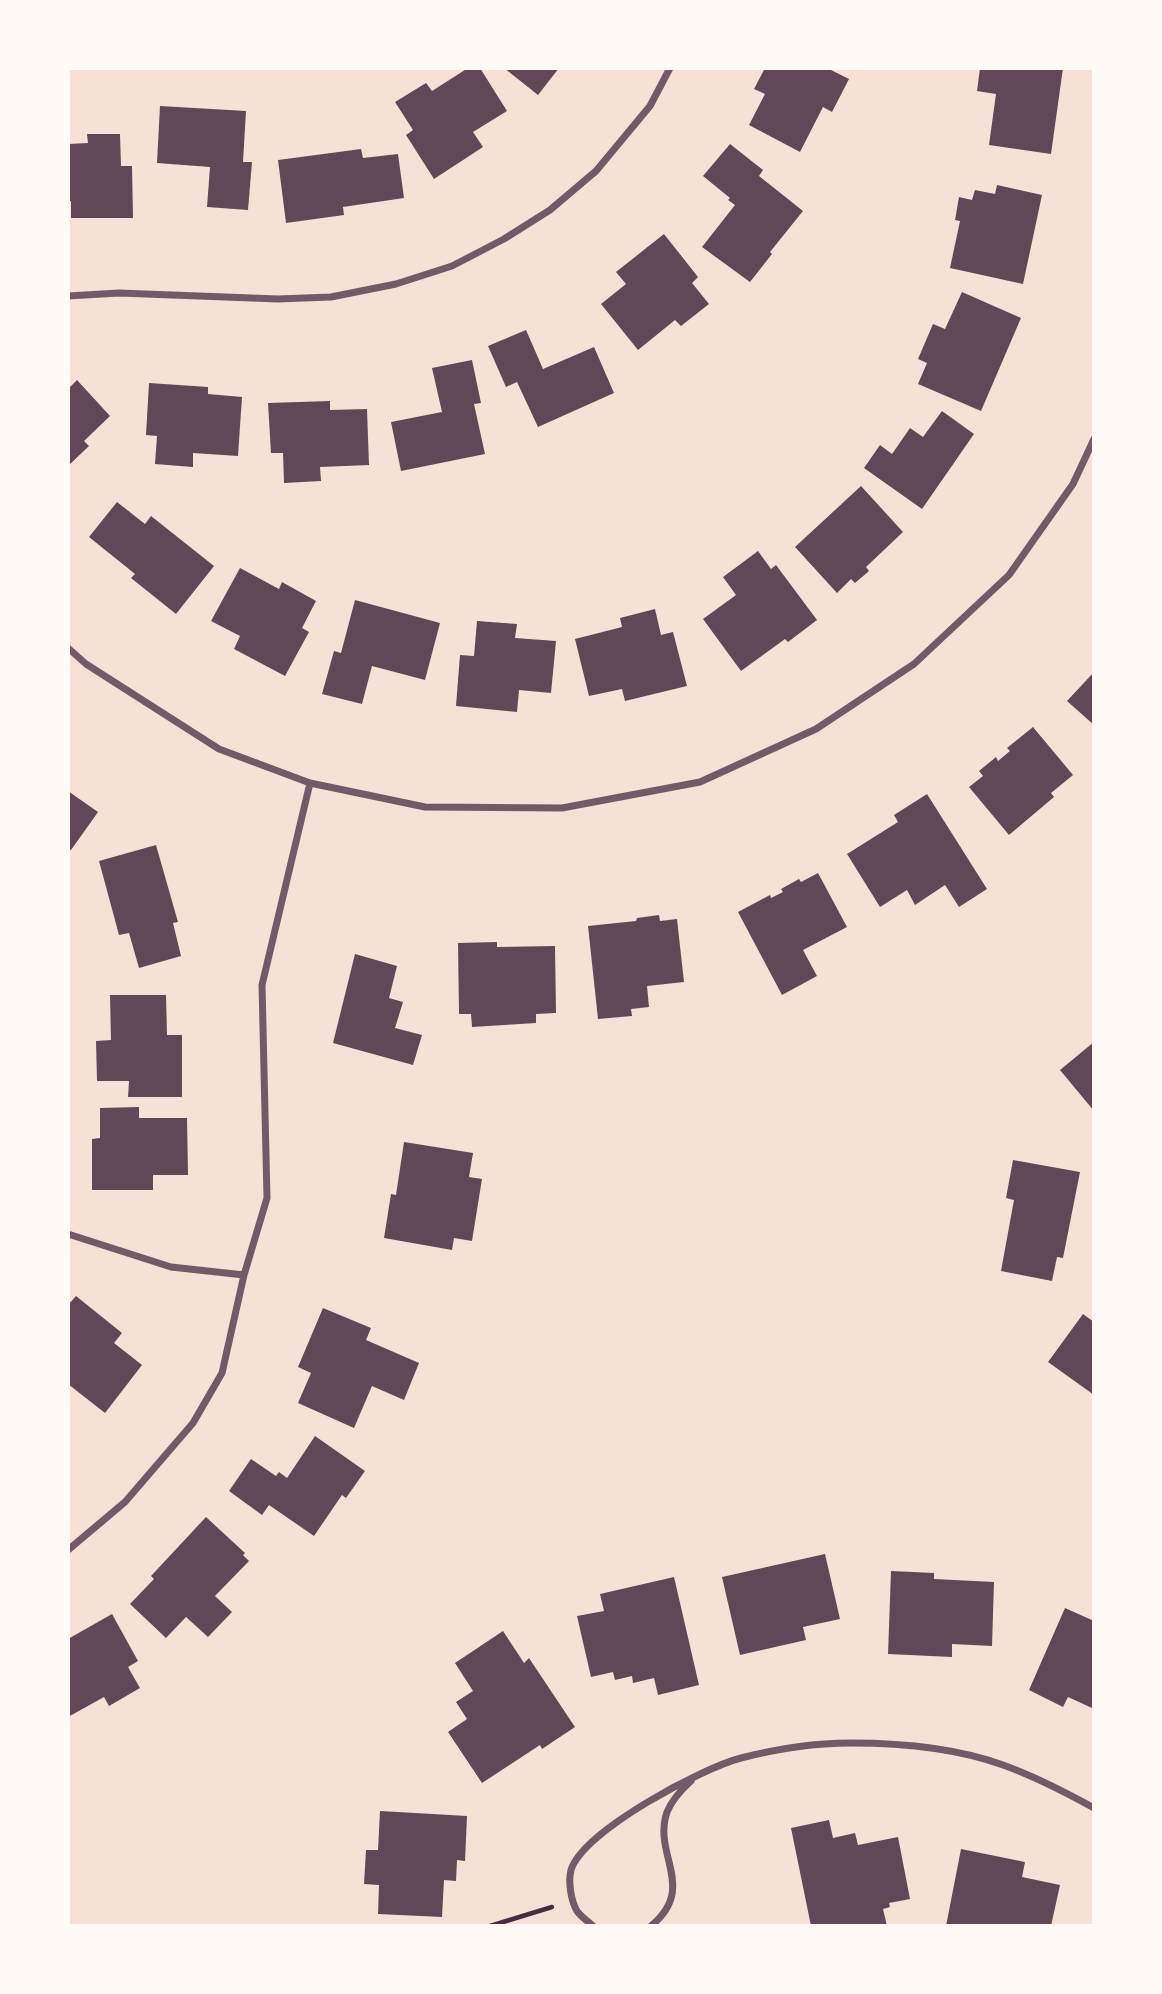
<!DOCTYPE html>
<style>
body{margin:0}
#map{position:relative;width:1162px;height:1994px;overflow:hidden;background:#f7e1d7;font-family:"Roboto Condensed",sans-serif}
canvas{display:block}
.frame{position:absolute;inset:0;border:70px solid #fffaf5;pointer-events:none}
</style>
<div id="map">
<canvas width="1162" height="1994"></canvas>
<div class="frame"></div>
</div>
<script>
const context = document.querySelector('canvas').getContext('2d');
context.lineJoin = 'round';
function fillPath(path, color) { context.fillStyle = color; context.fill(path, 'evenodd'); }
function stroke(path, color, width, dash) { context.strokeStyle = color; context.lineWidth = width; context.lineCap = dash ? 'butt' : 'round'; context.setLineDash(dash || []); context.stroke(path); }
const building = new Path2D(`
 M 468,68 L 480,68 L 507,111 L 473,132 L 483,147 L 434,179 L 406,135 L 413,130 L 395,102 L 426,83 L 432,91 Z
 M 504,68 L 559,68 L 538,95 Z
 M 765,68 L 827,68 L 849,79 L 832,112 L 823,107 L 800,152 L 749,125 L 765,94 L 754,89 Z
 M 980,68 L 1063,68 L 1051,154 L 989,145 L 996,94 L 977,91 Z
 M 160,106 L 246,111 L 243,162 L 252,162 L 248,210 L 207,207 L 210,167 L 157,163 Z
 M 87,134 L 120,134 L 121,166 L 132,166 L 133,218 L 71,218 L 71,201 L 68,201 L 68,144 L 88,143 Z
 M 730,144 L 763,170 L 759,176 L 803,211 L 770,252 L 772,254 L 750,282 L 702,247 L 735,205 L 728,200 L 730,198 L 703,176 Z
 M 361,149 L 363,158 L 398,154 L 404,198 L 343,207 L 344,215 L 286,223 L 278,160 Z
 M 997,185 L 1042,195 L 1023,284 L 950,268 L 960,221 L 955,220 L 959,197 L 972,200 L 975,190 L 995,194 Z
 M 664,234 L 698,277 L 692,283 L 709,304 L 681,326 L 675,320 L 638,350 L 601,304 L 626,284 L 616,272 Z
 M 962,292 L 1021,318 L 981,411 L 918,384 L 927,363 L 918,359 L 933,324 L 945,329 Z
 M 526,330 L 543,369 L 594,347 L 614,393 L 538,427 L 517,382 L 506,387 L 488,346 Z
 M 472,360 L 481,403 L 474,404 L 485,454 L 401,471 L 391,422 L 442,412 L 432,368 Z
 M 77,380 L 110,416 L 84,441 L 89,446 L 68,466 L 68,389 Z
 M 149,383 L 208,387 L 208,394 L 242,397 L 238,456 L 193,453 L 193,467 L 155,464 L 157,436 L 146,435 Z
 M 330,401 L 330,410 L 367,409 L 369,465 L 320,467 L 321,481 L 284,483 L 283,453 L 271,453 L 268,403 Z
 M 942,411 L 974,434 L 922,509 L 864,468 L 880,445 L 892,454 L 910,428 L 923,437 Z
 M 861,486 L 903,532 L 866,567 L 869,571 L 855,583 L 851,579 L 837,593 L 795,547 Z
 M 117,502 L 145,524 L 151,516 L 214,566 L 176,614 L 131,578 L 135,574 L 89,537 Z
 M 758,551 L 771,569 L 776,565 L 817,620 L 788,642 L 785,639 L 741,671 L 703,619 L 736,595 L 723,577 Z
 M 240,568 L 279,589 L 282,582 L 316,601 L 302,628 L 309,632 L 285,676 L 234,649 L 240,636 L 211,621 Z
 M 355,600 L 440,623 L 425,680 L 372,666 L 362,704 L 322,694 L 334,651 L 341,653 Z
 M 655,609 L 661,635 L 673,632 L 687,686 L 625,701 L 622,689 L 589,696 L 575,639 L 622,627 L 620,618 Z
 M 477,621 L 517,624 L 515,638 L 556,641 L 551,693 L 519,690 L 517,712 L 456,706 L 460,655 L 474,656 Z
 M 1094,672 L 1094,725 L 1067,701 Z
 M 1033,727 L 1073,775 L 1051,793 L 1054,797 L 1009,835 L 969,787 L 983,776 L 979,771 L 996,757 L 998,761 L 1010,751 L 1007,748 Z
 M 68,791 L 98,812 L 71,850 L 68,849 Z
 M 927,794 L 987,889 L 959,907 L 945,885 L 915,905 L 907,890 L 880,907 L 847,854 L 898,822 L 894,815 Z
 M 156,845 L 178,922 L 173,923 L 181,956 L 139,968 L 129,933 L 119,935 L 99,861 Z
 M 818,873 L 847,927 L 803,950 L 817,976 L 782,995 L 738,912 L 770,895 L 771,898 L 783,892 L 781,889 L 799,879 L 801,882 Z
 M 659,915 L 660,921 L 677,919 L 684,982 L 647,986 L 649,1007 L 631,1009 L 632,1016 L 598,1019 L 588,926 L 636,921 L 637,918 Z
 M 497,942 L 497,947 L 555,946 L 556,1013 L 536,1014 L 536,1023 L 472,1027 L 471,1014 L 459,1014 L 458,943 Z
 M 355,954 L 397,966 L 389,998 L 403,1002 L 395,1028 L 422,1035 L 413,1065 L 333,1043 Z
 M 110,995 L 166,995 L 167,1035 L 182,1035 L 182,1097 L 128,1097 L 129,1081 L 97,1081 L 96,1041 L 111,1040 Z
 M 1094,1042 L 1094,1111 L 1060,1070 Z
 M 139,1107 L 139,1118 L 187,1118 L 188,1175 L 153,1175 L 153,1190 L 92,1190 L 92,1139 L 100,1138 L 100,1108 Z
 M 404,1142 L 473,1153 L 469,1177 L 482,1179 L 472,1241 L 454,1238 L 452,1250 L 384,1238 L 391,1194 L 396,1195 Z
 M 1013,1160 L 1080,1172 L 1063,1258 L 1057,1257 L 1052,1281 L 1001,1271 L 1014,1200 L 1006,1198 Z
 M 76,1296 L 122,1333 L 114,1343 L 142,1365 L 105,1413 L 68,1384 L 68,1305 Z
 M 323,1308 L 371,1328 L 366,1340 L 419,1363 L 404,1400 L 372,1386 L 354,1428 L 298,1403 L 311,1373 L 298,1367 Z
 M 1083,1314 L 1094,1322 L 1094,1395 L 1048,1362 Z
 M 315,1436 L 365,1471 L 346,1498 L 342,1495 L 314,1536 L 269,1505 L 262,1515 L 229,1491 L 251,1459 L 276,1476 L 279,1472 L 287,1478 Z
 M 206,1517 L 245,1553 L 243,1555 L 249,1561 L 215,1596 L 232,1612 L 208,1637 L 186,1617 L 166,1638 L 130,1604 L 154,1579 L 151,1576 Z
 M 825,1554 L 840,1619 L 803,1627 L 806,1640 L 740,1655 L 722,1577 Z
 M 891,1571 L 934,1573 L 934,1579 L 994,1582 L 992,1646 L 952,1644 L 952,1657 L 888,1654 Z
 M 674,1577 L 699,1685 L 658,1695 L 654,1678 L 633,1683 L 632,1676 L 615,1680 L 613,1672 L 591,1677 L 577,1616 L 604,1611 L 600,1594 Z
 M 1065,1608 L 1094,1621 L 1094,1703 L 1092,1708 L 1068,1697 L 1063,1707 L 1029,1690 Z
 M 112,1614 L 138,1661 L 128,1667 L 140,1688 L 109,1706 L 104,1697 L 68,1717 L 68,1639 Z
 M 503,1631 L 524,1663 L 529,1658 L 575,1727 L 542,1749 L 540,1745 L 482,1783 L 448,1732 L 467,1719 L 456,1702 L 473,1691 L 455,1663 Z
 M 380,1811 L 467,1816 L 465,1861 L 457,1860 L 456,1881 L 444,1880 L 442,1917 L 378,1914 L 379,1885 L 364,1884 L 366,1850 L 378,1850 Z
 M 829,1820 L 833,1838 L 855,1833 L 858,1845 L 898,1837 L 910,1899 L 889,1903 L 890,1907 L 883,1909 L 887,1926 L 811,1926 L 791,1828 Z
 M 961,1849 L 1025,1862 L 1022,1877 L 1060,1885 L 1051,1926 L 946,1926 Z`);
const path = new Path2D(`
 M 490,1926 L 552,1907`);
const minor = new Path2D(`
 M 68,296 L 119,293 L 278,299 L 331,297 L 396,284 L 452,266 L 504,239 L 550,210 L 596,171 L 650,106 L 670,68
 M 68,648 L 86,664 L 219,749 L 310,783 L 425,807 L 562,808 L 700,782 L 816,729 L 914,664 L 1009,575 L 1073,484 L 1094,439
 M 68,1234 L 171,1267 L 244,1275
 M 68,1550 L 125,1502 L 193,1423 L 222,1373 L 244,1275 L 267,1198 L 262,985 L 310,783
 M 593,1926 C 588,1921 581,1917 577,1911 C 571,1901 568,1882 571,1870 C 583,1831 702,1768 741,1758 C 776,1749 815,1743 851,1743 C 901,1743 956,1748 1003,1765 C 1034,1776 1065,1792 1094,1808
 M 651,1926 C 698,1887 652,1855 667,1812 C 672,1800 681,1790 691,1781`);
fillPath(building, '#644757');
stroke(path, '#4a2c40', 4.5);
stroke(minor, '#755966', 7);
</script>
